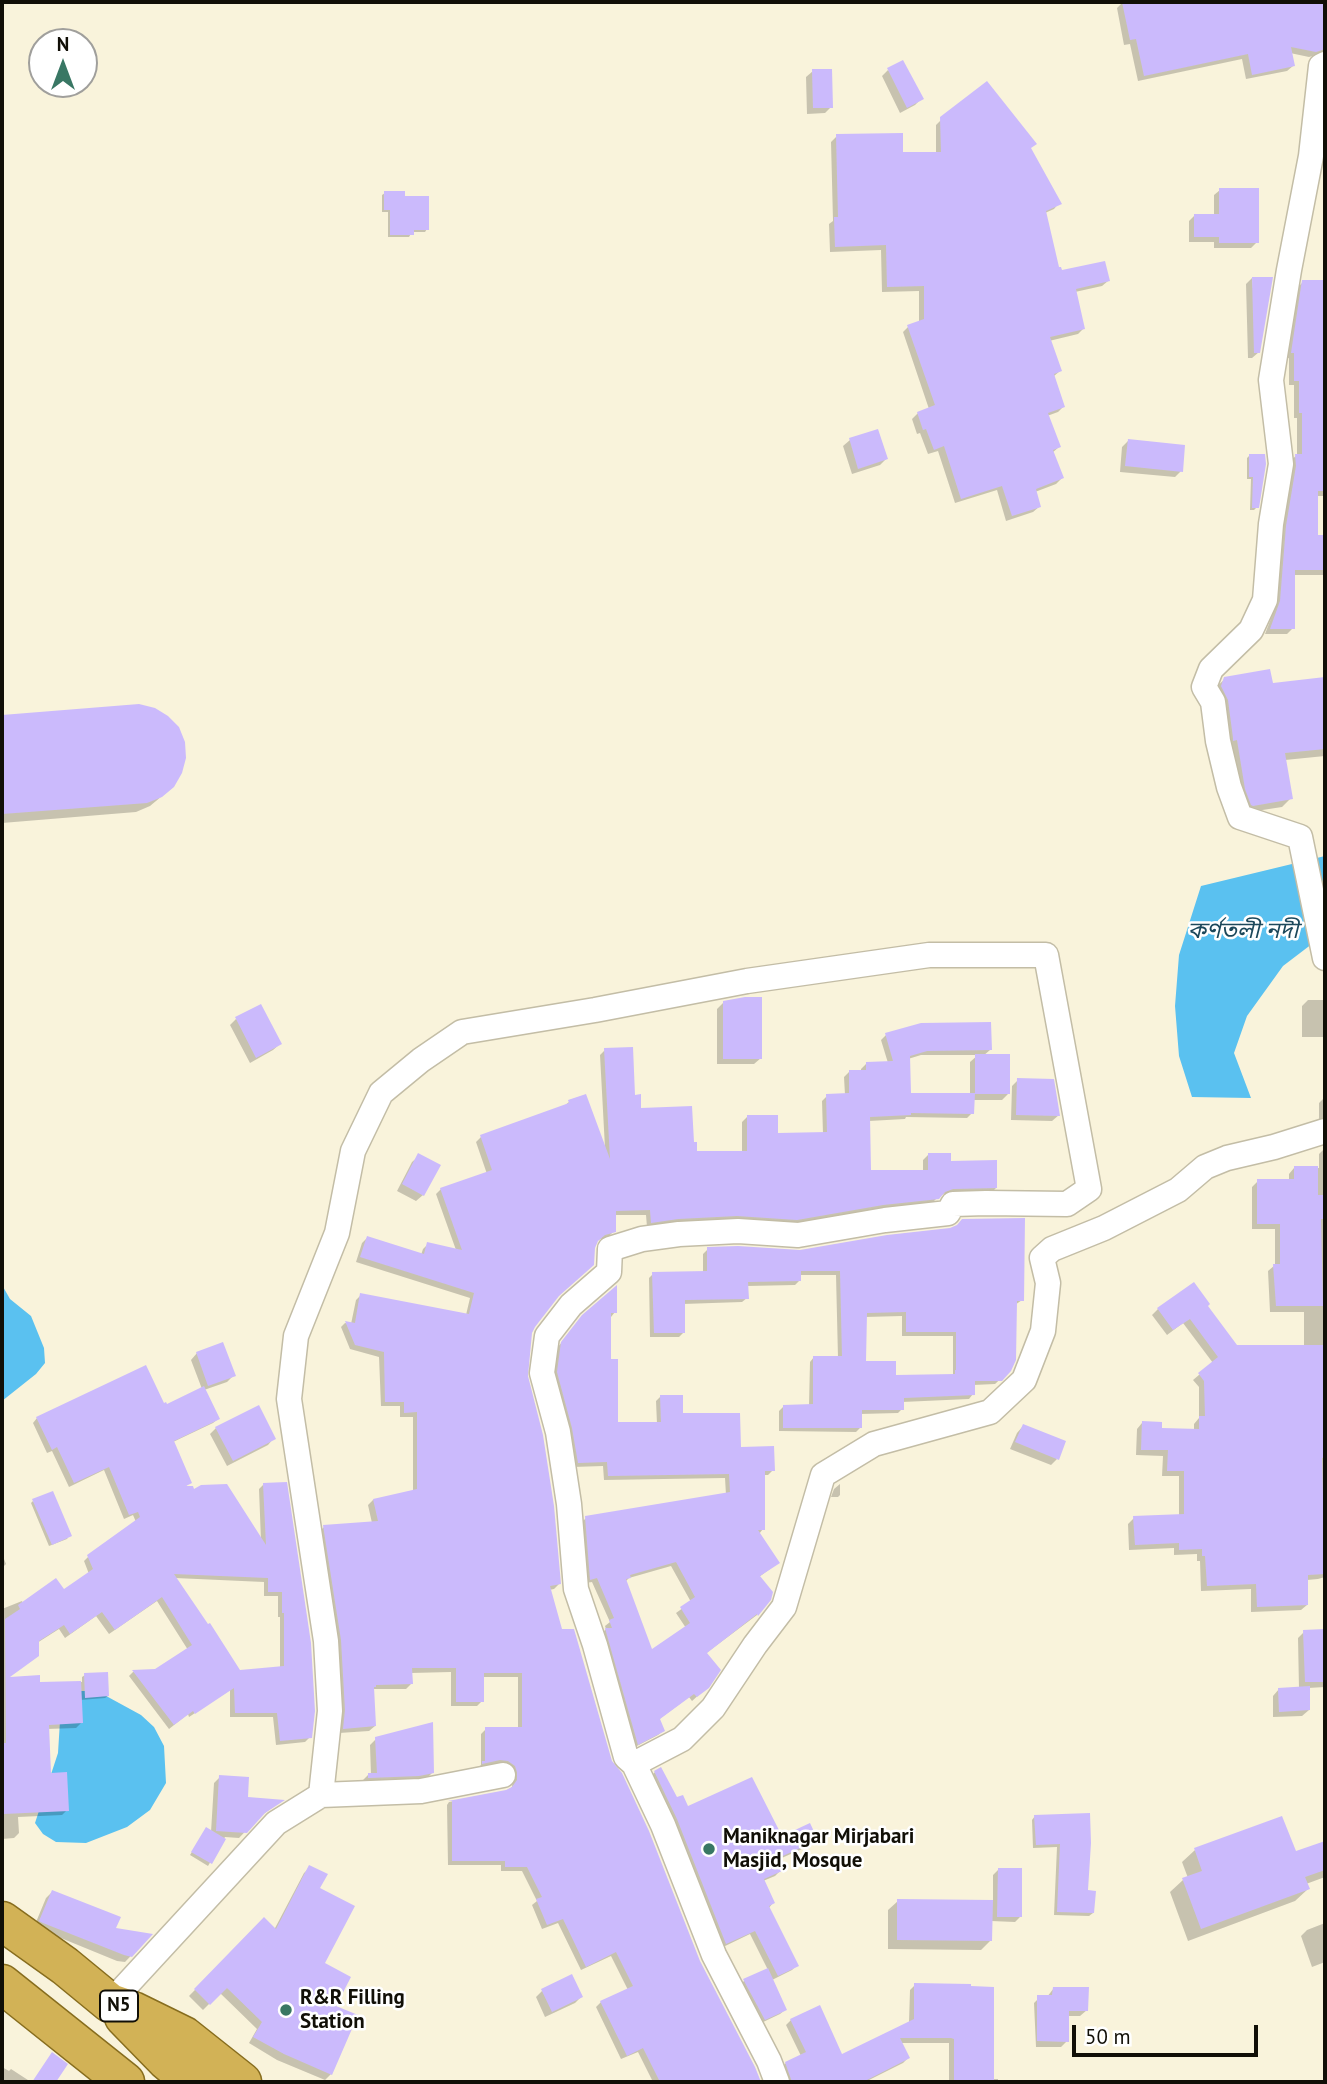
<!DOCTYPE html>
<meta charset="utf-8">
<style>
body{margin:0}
#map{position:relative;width:1327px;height:2084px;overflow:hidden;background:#f9f3db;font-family:"PT Sans",sans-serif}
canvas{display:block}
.frame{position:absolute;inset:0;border:4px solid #110f07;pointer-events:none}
.north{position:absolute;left:28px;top:28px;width:70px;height:70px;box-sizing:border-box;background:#fff;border:2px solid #a09f9c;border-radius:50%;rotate:0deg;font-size:19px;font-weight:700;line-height:28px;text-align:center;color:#110f07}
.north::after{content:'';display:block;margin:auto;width:24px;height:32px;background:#397764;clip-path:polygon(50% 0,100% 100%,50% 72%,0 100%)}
.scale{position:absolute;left:1072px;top:2025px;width:186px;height:32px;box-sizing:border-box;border:4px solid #110f07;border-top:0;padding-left:9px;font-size:21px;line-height:24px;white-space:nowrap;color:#110f07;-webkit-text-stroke:5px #fff;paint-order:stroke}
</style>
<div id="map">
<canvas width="1327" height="2084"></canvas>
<div class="frame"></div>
<div class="north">N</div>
<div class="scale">50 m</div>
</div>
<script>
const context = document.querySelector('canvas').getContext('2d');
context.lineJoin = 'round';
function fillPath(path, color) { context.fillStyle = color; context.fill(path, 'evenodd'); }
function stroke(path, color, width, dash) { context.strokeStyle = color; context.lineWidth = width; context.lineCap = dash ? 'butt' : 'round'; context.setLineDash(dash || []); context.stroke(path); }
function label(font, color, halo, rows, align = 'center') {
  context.font = font + ' "PT Sans","Noto Sans Bengali",sans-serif'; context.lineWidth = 5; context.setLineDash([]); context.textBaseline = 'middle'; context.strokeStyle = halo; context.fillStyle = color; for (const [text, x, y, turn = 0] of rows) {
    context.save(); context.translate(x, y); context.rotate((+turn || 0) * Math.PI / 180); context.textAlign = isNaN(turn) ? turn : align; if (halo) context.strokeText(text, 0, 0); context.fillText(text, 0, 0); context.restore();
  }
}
const water = new Path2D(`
 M 1325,856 L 1325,934 L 1283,966 L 1247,1016 L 1234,1053 L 1251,1098 L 1192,1097 L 1179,1056 L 1175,1006 L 1179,955 L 1201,886 Z
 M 2,1285 L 10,1299 L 31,1316 L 44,1348 L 45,1363 L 36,1374 L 2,1401 Z
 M 77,1691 L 97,1691 L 141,1715 L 154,1727 L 164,1746 L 166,1783 L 150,1810 L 127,1827 L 86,1843 L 56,1842 L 43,1834 L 35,1823 L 58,1753 L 60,1721 Z`);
const shadow = new Path2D(`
 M 1123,2 L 1325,2 L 1325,57 L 1320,54 L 1309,57 L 1290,53 L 1293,66 L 1287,71 L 1246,79 L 1242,59 L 1138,81 L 1130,44 L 1124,45 L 1117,8 Z
 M 888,70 L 921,99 L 915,105 L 900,113 L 882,76 Z
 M 813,71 L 831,107 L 825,113 L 807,114 L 806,77 Z
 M 942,119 L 1029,149 L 1059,203 L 1054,209 L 1045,213 L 1058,270 L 1061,272 L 1108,281 L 1102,286 L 1075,292 L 1083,329 L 1078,334 L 1049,341 L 1060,371 L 1054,376 L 1063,407 L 1058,412 L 1047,416 L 1059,447 L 1052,453 L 1062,478 L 1056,484 L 1035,492 L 1039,507 L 1033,512 L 1006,521 L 997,490 L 955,503 L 938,451 L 928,454 L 920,433 L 917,434 L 912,419 L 918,413 L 929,409 L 903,332 L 908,327 L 919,323 L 919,291 L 882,292 L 881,250 L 830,252 L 829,224 L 833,221 L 831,142 L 837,136 L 901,154 L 936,154 L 936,125 Z
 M 1220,190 L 1257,242 L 1251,248 L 1214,248 L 1214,242 L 1189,242 L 1189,221 L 1195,215 L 1214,215 L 1214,195 Z
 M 385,193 L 403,198 L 427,229 L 425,232 L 412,232 L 409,237 L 388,237 L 388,212 L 382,212 L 382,195 Z
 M 1252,278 L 1259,352 L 1252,358 L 1248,358 L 1246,284 Z
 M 1303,282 L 1325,282 L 1325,496 L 1316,496 L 1316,537 L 1325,537 L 1325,575 L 1293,575 L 1293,628 L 1287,634 L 1265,634 L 1275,608 L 1281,533 L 1290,461 L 1297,455 L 1297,418 L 1294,418 L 1294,385 L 1289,385 L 1289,358 L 1286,358 L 1297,288 Z
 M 877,431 L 886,459 L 880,465 L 852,474 L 843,446 L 850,440 Z
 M 1128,441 L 1181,471 L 1175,477 L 1120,472 L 1122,447 Z
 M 1250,455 L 1263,455 L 1257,507 L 1254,510 L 1250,510 L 1251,479 L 1247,479 L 1247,458 Z
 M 1225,679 L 1271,685 L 1325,679 L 1325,756 L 1285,760 L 1291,798 L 1282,807 L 1243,813 L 1215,688 Z
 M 139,706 L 162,796 L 150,806 L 136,812 L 2,823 L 2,717 Z
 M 1308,1000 L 1325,1000 L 1325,1037 L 1302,1037 L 1302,1006 Z
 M 724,1002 L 761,1058 L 754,1064 L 717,1064 L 717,1009 Z
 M 236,1019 L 280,1044 L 273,1050 L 250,1063 L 230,1025 Z
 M 886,1035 L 990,1050 L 983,1056 L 1008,1094 L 1002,1100 L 973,1100 L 972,1113 L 967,1118 L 906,1117 L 905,1119 L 869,1121 L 869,1171 L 923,1171 L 923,1160 L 928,1155 L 949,1162 L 996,1188 L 991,1193 L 946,1193 L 939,1196 L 932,1203 L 791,1224 L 647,1227 L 646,1215 L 614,1215 L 614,1231 L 609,1236 L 598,1240 L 533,1327 L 531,1334 L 525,1372 L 559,1584 L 554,1589 L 549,1590 L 560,1631 L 610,1762 L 699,1961 L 754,2068 L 759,2082 L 653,2082 L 638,2052 L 621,2059 L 596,2007 L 601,2002 L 628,1990 L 611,1956 L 581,1970 L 558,1923 L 542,1929 L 532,1905 L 537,1901 L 522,1871 L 501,1871 L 501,1865 L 448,1865 L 447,1805 L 449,1802 L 506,1791 L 512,1787 L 513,1777 L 478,1768 L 481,1765 L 481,1734 L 486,1729 L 518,1729 L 518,1677 L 482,1677 L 482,1701 L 477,1706 L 451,1706 L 451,1672 L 411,1673 L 411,1684 L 406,1689 L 372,1689 L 375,1726 L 369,1731 L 339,1733 L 319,1532 L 324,1527 L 372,1523 L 368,1505 L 373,1500 L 413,1491 L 413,1417 L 400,1417 L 400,1406 L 381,1406 L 379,1357 L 350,1349 L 341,1327 L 345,1323 L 351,1324 L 356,1300 L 361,1295 L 466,1315 L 470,1298 L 356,1262 L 362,1243 L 367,1238 L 421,1255 L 423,1249 L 428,1244 L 456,1250 L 436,1194 L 441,1189 L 487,1174 L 476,1142 L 481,1137 L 564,1106 L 569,1102 L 585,1096 L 605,1148 L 600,1055 L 605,1050 L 640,1110 L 692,1144 L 695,1153 L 742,1153 L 742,1122 L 747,1117 L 776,1135 L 823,1134 L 822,1101 L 827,1096 L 845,1095 L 844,1077 L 849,1072 L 861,1071 L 861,1069 L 866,1064 L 888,1063 L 881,1040 ZM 921,1055 L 978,1055 L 970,1062 L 970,1095 L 909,1094 L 908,1059 Z
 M 1018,1080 L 1059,1115 L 1052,1121 L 1011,1120 L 1012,1086 Z
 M 1325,1097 L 1325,1124 L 1319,1122 L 1319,1103 Z
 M 1325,1148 L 1325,1577 L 1318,1579 L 1307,1580 L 1307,1605 L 1301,1610 L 1251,1612 L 1251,1589 L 1201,1591 L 1200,1561 L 1197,1561 L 1197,1554 L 1174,1555 L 1174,1548 L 1129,1550 L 1128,1524 L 1134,1518 L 1179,1516 L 1179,1476 L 1162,1476 L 1163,1456 L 1136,1455 L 1137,1429 L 1142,1423 L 1160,1430 L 1194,1430 L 1194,1424 L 1199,1418 L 1199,1387 L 1193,1380 L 1213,1363 L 1183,1323 L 1167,1335 L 1152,1315 L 1158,1309 L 1206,1306 L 1236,1346 L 1304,1346 L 1304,1312 L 1270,1312 L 1268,1271 L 1275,1265 L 1275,1229 L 1252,1229 L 1252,1187 L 1258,1181 L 1289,1181 L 1289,1174 L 1294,1168 L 1319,1168 L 1319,1154 Z
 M 419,1156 L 423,1195 L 416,1201 L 397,1191 L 412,1162 Z
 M 708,1249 L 1022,1300 L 1015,1305 L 1010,1370 L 995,1384 L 973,1385 L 973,1394 L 969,1399 L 902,1402 L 902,1409 L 898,1413 L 860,1414 L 860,1428 L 856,1432 L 779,1431 L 779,1411 L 784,1406 L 809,1406 L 810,1362 L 814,1357 L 838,1358 L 836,1275 L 800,1275 L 800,1280 L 795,1285 L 747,1286 L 747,1298 L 742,1302 L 683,1304 L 684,1332 L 679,1337 L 650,1337 L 649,1278 L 653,1274 L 703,1273 L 703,1254 ZM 902,1316 L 902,1336 L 953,1336 L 953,1376 L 894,1377 L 864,1363 L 865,1317 Z
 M 615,1312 L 611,1317 L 609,1360 L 617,1424 L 657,1424 L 656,1401 L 661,1396 L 681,1415 L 773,1470 L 768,1475 L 763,1475 L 763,1529 L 759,1534 L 778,1563 L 759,1577 L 769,1599 L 757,1615 L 705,1654 L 702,1692 L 692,1701 L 689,1697 L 658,1720 L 663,1731 L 658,1735 L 633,1748 L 601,1635 L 606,1629 L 605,1626 L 610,1622 L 592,1582 L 586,1583 L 581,1523 L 586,1518 L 726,1495 L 725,1478 L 604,1480 L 603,1466 L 573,1467 L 553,1378 L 557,1348 L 583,1317 ZM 671,1566 L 691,1602 L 676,1613 L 686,1628 L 651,1652 L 625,1582 L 629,1578 Z
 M 197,1353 L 234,1375 L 227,1382 L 204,1390 L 218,1419 L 213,1423 L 173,1442 L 189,1483 L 184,1488 L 261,1541 L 259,1489 L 264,1484 L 310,1737 L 305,1742 L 276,1745 L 273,1717 L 230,1717 L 230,1690 L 189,1717 L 188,1714 L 169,1729 L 129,1676 L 133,1672 L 156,1671 L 188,1650 L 157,1601 L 109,1634 L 96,1616 L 65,1638 L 59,1629 L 37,1643 L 7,1679 L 38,1684 L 82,1682 L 82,1677 L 85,1675 L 108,1696 L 105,1698 L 80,1700 L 81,1723 L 76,1728 L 47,1729 L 49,1775 L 67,1810 L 62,1815 L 18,1817 L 19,1833 L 14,1838 L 2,1839 L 4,1867 L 2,1869 L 2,1609 L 22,1601 L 23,1604 L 63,1591 L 89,1574 L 84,1561 L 89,1556 L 136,1522 L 133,1515 L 124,1519 L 104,1470 L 69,1487 L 52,1451 L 47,1453 L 33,1423 L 37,1418 L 166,1406 L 202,1389 L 191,1360 ZM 175,1578 L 264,1582 L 264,1596 L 278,1596 L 278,1617 L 280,1617 L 280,1668 L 240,1672 Z
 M 1023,1426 L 1057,1459 L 1051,1465 L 1010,1449 L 1017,1433 Z
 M 216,1428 L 274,1438 L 268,1445 L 227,1466 L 210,1434 Z
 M 840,1484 L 840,1495 L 838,1497 L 831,1497 L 834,1489 Z
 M 33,1501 L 69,1536 L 67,1539 L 49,1546 L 31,1503 Z
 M 2,1554 L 6,1564 L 2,1568 Z
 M 1325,1631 L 1325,1687 L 1308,1688 L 1309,1710 L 1302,1716 L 1273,1717 L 1273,1696 L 1279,1689 L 1299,1689 L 1298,1638 L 1304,1632 Z
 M 376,1739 L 432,1773 L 426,1779 L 362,1781 L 368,1775 L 371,1775 L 370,1745 Z
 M 655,1772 L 676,1799 L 687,1809 L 781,1839 L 816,1840 L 811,1845 L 775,1861 L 780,1871 L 775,1876 L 763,1881 L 773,1903 L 768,1909 L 797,1965 L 792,1970 L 772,1980 L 785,2010 L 780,2014 L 759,2024 L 739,1986 L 744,1981 L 768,1970 L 750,1934 L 721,1948 L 650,1777 Z
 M 220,1777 L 246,1798 L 281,1801 L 258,1818 L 239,1838 L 225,1837 L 208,1866 L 190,1855 L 204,1832 L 211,1832 L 214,1783 Z
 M 1088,1815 L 1086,1892 L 1093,1913 L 1089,1916 L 1054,1915 L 1057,1847 L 1033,1848 L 1032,1820 L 1035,1816 Z
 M 1325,1843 L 1325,1877 L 1306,1884 L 1308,1889 L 1295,1901 L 1188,1941 L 1170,1892 L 1183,1880 L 1188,1878 L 1182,1862 L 1195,1850 L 1295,1853 Z
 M 310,1867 L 318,1889 L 322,1964 L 334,2007 L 331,2074 L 325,2080 L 277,2060 L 249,2043 L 257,2029 L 220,1993 L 203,2010 L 189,1996 L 264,1920 L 274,1930 L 304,1873 Z
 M 998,1870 L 1020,1917 L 1015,1922 L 991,1921 L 991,1940 L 981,1950 L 888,1949 L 888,1910 L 898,1901 L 993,1902 L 993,1875 Z
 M 52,1892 L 114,1930 L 150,1936 L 125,1962 L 117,1961 L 34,1927 L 46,1898 Z
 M 1325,1923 L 1325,1962 L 1312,1967 L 1301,1936 L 1307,1930 Z
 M 571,1976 L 581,1997 L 575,2003 L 545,2017 L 536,1997 L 542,1991 Z
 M 915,1985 L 993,2079 L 998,2079 L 998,2082 L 948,2082 L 949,2081 L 949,2043 L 900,2043 L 908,2058 L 903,2063 L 865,2082 L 786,2082 L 781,2068 L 786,2063 L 801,2056 L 786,2025 L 791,2020 L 841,2056 L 909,2023 L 910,1990 Z
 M 1054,1988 L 1087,2010 L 1080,2016 L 1067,2016 L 1067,2041 L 1061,2047 L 1036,2047 L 1034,2003 L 1040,1997 L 1047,1997 Z
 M 2,2067 L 9,2071 L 11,2069 L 31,2082 L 2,2082 Z`);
const building = new Path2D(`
 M 1122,2 L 1325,2 L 1325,49 L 1316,52 L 1291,47 L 1295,66 L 1252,75 L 1248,54 L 1144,76 L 1136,39 L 1130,40 Z
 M 903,60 L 924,99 L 907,108 L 887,68 Z
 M 812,69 L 832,69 L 833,108 L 813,108 Z
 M 987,81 L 1037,144 L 1031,148 L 1062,204 L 1046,211 L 1059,267 L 1061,267 L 1062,270 L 1105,261 L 1110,281 L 1076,289 L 1085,329 L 1050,337 L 1062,371 L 1054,374 L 1065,407 L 1048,413 L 1061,447 L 1053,450 L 1064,478 L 1036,489 L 1041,507 L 1012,516 L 1002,486 L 961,499 L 944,446 L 934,450 L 926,429 L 923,430 L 917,412 L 935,405 L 907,325 L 924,319 L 924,286 L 887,287 L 886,245 L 835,247 L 834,217 L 838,217 L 836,134 L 903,133 L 903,152 L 941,152 L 940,117 Z
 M 1219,188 L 1259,188 L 1259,243 L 1219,243 L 1219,237 L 1194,237 L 1194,214 L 1219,214 Z
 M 384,191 L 405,191 L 405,196 L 429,196 L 429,230 L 414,230 L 414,235 L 390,235 L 390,210 L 384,210 Z
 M 1252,277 L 1273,277 L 1260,353 L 1254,353 Z
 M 1302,280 L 1325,280 L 1325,413 L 1323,413 L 1323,471 L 1325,471 L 1325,491 L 1318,491 L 1318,535 L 1325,535 L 1325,570 L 1295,570 L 1295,629 L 1270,629 L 1280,601 L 1286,526 L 1296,466 L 1295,454 L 1302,454 L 1302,413 L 1299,413 L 1299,381 L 1294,381 L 1294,353 L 1291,353 Z
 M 878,429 L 888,459 L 858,469 L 849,438 Z
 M 1128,439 L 1185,445 L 1183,472 L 1125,466 Z
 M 1249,454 L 1265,454 L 1266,464 L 1259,508 L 1252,508 L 1253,477 L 1249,477 Z
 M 1270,669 L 1273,683 L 1325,677 L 1325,749 L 1285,753 L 1293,799 L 1253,806 L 1251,805 L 1245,789 L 1237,740 L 1233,741 L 1233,738 L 1228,700 L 1221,686 L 1224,677 Z
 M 139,704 L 155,708 L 168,716 L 179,727 L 185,742 L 186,758 L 182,773 L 174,787 L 162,797 L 147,803 L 2,814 L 2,715 Z
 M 745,997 L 762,997 L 762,1059 L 723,1059 L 723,1001 Z
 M 261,1004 L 282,1044 L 256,1058 L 235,1017 Z
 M 991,1022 L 992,1050 L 927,1051 L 910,1056 L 911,1093 L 975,1093 L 974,1114 L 911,1113 L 911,1115 L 870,1117 L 871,1170 L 928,1170 L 928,1153 L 951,1153 L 951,1161 L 997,1160 L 997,1188 L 953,1189 L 945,1192 L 939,1199 L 883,1205 L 797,1220 L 737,1216 L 678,1219 L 651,1223 L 650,1210 L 616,1211 L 616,1232 L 605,1235 L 598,1241 L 595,1248 L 594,1265 L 559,1296 L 535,1327 L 532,1333 L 528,1376 L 543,1435 L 554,1506 L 561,1584 L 550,1586 L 562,1629 L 574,1629 L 612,1761 L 622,1773 L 649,1831 L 700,1961 L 755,2067 L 761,2082 L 660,2082 L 643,2048 L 627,2056 L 600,2001 L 633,1986 L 616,1952 L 586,1967 L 563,1919 L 547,1925 L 536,1899 L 542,1897 L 527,1867 L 505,1867 L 505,1861 L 452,1861 L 452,1801 L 448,1801 L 506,1790 L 512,1787 L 517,1780 L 517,1772 L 515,1766 L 508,1761 L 500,1760 L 482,1764 L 482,1761 L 485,1761 L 485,1727 L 522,1727 L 522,1673 L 484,1673 L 484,1702 L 456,1702 L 456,1668 L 412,1668 L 413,1684 L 376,1685 L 376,1687 L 374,1687 L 376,1726 L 343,1729 L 345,1710 L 341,1640 L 323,1525 L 378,1521 L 373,1499 L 417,1489 L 417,1412 L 404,1413 L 404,1402 L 385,1402 L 384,1352 L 355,1345 L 345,1321 L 355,1323 L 360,1293 L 469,1314 L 474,1293 L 360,1257 L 367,1236 L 424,1254 L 427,1242 L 462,1250 L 440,1188 L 492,1170 L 480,1135 L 569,1103 L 568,1100 L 586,1094 L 610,1159 L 604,1048 L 633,1047 L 635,1095 L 641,1094 L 641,1108 L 692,1106 L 694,1142 L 697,1142 L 697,1151 L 747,1151 L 747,1115 L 778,1115 L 778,1133 L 827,1132 L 826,1094 L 849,1093 L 849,1070 L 866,1070 L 866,1062 L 893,1061 L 885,1033 L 921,1023 Z
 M 975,1054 L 1010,1054 L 1010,1094 L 975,1094 Z
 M 1017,1078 L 1054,1079 L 1060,1116 L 1016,1115 Z
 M 418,1153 L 441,1165 L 424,1196 L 402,1184 Z
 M 1294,1166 L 1318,1166 L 1318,1195 L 1325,1195 L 1325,1219 L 1321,1219 L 1323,1306 L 1276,1306 L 1273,1264 L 1280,1264 L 1280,1224 L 1257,1224 L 1257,1179 L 1294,1179 Z
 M 1025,1218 L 1024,1301 L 1017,1301 L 1016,1360 L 1011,1371 L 1002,1381 L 975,1381 L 975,1395 L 904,1398 L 904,1410 L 862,1410 L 862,1428 L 783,1428 L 783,1405 L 813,1404 L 813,1356 L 842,1356 L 840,1271 L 801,1271 L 801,1281 L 748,1282 L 749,1299 L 685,1300 L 685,1333 L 654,1333 L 652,1272 L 707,1271 L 707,1247 L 738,1246 L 800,1250 L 887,1235 L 950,1228 L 957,1225 L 962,1219 ZM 906,1312 L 906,1332 L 956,1332 L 956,1370 L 955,1370 L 955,1374 L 896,1375 L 896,1361 L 866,1361 L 867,1313 Z
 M 1194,1282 L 1210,1304 L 1208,1306 L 1237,1345 L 1325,1345 L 1325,1457 L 1322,1458 L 1325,1574 L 1308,1575 L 1308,1605 L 1257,1607 L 1256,1584 L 1207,1586 L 1205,1556 L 1202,1556 L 1202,1549 L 1179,1550 L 1179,1543 L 1135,1545 L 1133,1516 L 1184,1514 L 1184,1471 L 1167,1471 L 1168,1450 L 1141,1450 L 1142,1421 L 1162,1422 L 1162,1428 L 1199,1429 L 1199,1416 L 1205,1416 L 1204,1381 L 1198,1373 L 1218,1357 L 1190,1319 L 1173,1330 L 1157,1308 Z
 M 617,1285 L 617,1313 L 611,1313 L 611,1359 L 618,1359 L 618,1422 L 661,1422 L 660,1395 L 683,1395 L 683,1413 L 740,1413 L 741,1447 L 774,1446 L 775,1471 L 765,1471 L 765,1530 L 758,1530 L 780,1563 L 760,1576 L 773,1592 L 771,1600 L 758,1616 L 757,1614 L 707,1653 L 721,1670 L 709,1688 L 697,1697 L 694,1694 L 660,1719 L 665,1731 L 638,1745 L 605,1628 L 612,1628 L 609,1620 L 614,1618 L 597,1578 L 590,1580 L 585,1516 L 730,1492 L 729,1474 L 608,1476 L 607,1462 L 578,1463 L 572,1428 L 557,1372 L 561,1342 L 582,1315 ZM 676,1562 L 695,1597 L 680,1607 L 690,1623 L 652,1649 L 626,1579 L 631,1578 L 630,1575 Z
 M 223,1342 L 236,1376 L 208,1386 L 196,1352 Z
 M 146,1365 L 164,1403 L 166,1402 L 167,1404 L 204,1386 L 220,1419 L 174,1441 L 192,1483 L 186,1486 L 193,1486 L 194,1489 L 201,1485 L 227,1484 L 266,1545 L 263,1483 L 287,1482 L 311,1643 L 315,1711 L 312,1738 L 280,1741 L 277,1713 L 235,1713 L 234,1688 L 195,1714 L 193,1711 L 174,1725 L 132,1670 L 155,1669 L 192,1645 L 162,1597 L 115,1630 L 102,1612 L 70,1634 L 64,1625 L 39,1641 L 39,1656 L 10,1677 L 40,1675 L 40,1682 L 81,1681 L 83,1723 L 49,1725 L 51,1773 L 67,1772 L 69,1811 L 3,1814 L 2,1743 L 6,1743 L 5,1619 L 20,1609 L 18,1605 L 56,1578 L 64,1589 L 93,1569 L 87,1555 L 140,1517 L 138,1512 L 129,1515 L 109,1467 L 74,1483 L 57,1447 L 52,1450 L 36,1417 ZM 174,1574 L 268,1578 L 268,1592 L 282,1592 L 282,1613 L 284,1613 L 284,1666 L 240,1670 L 210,1623 L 208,1624 Z
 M 259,1405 L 276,1439 L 233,1461 L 215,1427 Z
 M 1023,1424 L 1066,1441 L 1059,1460 L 1015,1442 Z
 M 53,1491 L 72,1536 L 52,1545 L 32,1499 Z
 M 1325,1629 L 1325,1682 L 1305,1682 L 1303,1630 Z
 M 108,1672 L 109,1696 L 85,1698 L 84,1673 Z
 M 1310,1686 L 1310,1710 L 1279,1712 L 1278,1688 Z
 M 433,1722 L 434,1773 L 419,1776 L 368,1778 L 368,1773 L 377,1773 L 375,1737 Z
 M 661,1767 L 677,1797 L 683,1795 L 688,1806 L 752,1777 L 782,1836 L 810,1823 L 818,1840 L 776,1859 L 782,1871 L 764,1879 L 775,1903 L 769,1906 L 799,1966 L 778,1976 L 755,1931 L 726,1944 L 677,1819 L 654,1771 Z
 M 219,1775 L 249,1777 L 248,1797 L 285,1800 L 265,1813 L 247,1833 L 216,1831 Z
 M 1090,1813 L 1091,1843 L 1088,1890 L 1096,1891 L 1094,1913 L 1057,1912 L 1060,1844 L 1036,1845 L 1034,1815 Z
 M 1282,1816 L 1296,1851 L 1325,1841 L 1325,1870 L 1305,1877 L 1310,1889 L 1201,1929 L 1182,1878 L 1202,1871 L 1194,1848 Z
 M 206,1827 L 226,1839 L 212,1864 L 191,1852 Z
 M 309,1865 L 328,1874 L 320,1888 L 355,1906 L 325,1963 L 351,1977 L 336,2006 L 358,2015 L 332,2075 L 284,2054 L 253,2037 L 262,2022 L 227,1988 L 210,2005 L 194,1989 L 264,1917 L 276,1929 Z
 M 998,1868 L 1022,1868 L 1022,1917 L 997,1917 Z
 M 52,1890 L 121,1917 L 116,1928 L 153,1934 L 132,1957 L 124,1955 L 43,1923 L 39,1921 Z
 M 897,1899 L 993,1900 L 992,1941 L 897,1940 Z
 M 768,1968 L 787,2010 L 765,2020 L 743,1979 Z
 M 572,1974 L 583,1997 L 552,2012 L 541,1989 Z
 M 914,1983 L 971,1984 L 971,1986 L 994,1987 L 994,2082 L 954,2082 L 954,2039 L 951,2038 L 900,2038 L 910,2058 L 863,2082 L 792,2082 L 785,2062 L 806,2052 L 790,2019 L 820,2005 L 842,2054 L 914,2019 Z
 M 1053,1987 L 1089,1987 L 1088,2011 L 1069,2011 L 1069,2042 L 1037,2041 L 1037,1995 L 1052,1995 Z
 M 52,2052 L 68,2064 L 56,2082 L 32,2082 Z`);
const minor = new Path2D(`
 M 1325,64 L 1321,66 L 1311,156 L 1289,270 L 1271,380 L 1281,464 L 1271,524 L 1265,600 L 1251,630 L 1211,669 L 1204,687 L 1213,702 L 1218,741 L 1229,787 L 1240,817 L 1300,837 L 1325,958
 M 634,1764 L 682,1739 L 713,1708 L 755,1645 L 784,1607 L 823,1475 L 874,1444 L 990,1412 L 1024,1380 L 1043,1331 L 1048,1283 L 1042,1258 L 1052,1249 L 1104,1228 L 1178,1190 L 1205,1167 L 1227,1158 L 1274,1147 L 1325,1131
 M 321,1795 L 421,1791 L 503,1775
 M 110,2003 L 276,1823 L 321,1795 L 330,1711 L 326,1641 L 289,1399 L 296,1336 L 337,1233 L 353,1151 L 381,1093 L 421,1060 L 462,1032 L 595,1010 L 747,981 L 929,955 L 1046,955 L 1089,1189 L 1067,1204 L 986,1203 L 953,1204 L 948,1213 L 885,1220 L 798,1235 L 738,1231 L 679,1234 L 642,1239 L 610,1249 L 609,1272 L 571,1305 L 547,1336 L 542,1373 L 558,1432 L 569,1504 L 576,1589 L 595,1645 L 626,1757 L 634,1764 L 663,1825 L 714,1955 L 769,2061 L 777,2082`);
const trunk = new Path2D(`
 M 2,1921 L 65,1966 L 110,2003 L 133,2011 L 184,2036 L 242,2082
 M 2,1984 L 125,2082
 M 124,2017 L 166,2060 L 192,2082`);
const markers = [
 [709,1849,7,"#397764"],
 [286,2010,7,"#397764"]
];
const shields = [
 [119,2006,38]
];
const shieldNames = [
 ["N5",119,2006]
];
const poiNames = [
 ["Maniknagar Mirjabari",723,1837],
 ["Masjid, Mosque",723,1861],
 ["R&R Filling",300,1998],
 ["Station",300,2022]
];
const waterNames = [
 ["কর্ণতলী নদী",1243,931]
];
fillPath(water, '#5ac1f0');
fillPath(shadow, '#0003');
fillPath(building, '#cbbafc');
stroke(minor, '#c3bda6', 27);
stroke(trunk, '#876d1e', 41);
stroke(minor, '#fff', 24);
stroke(trunk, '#d2b256', 38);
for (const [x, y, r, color] of markers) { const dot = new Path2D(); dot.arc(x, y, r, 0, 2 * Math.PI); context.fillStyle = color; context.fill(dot); stroke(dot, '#fff', 2.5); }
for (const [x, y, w] of shields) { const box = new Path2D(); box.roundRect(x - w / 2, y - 15.5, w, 31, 5); context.fillStyle = '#fff'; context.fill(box); stroke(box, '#110f07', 2); }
label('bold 19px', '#110f07', null, shieldNames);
label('bold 21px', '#110f07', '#fff', poiNames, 'left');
label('italic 23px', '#1c485b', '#fff', waterNames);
</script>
